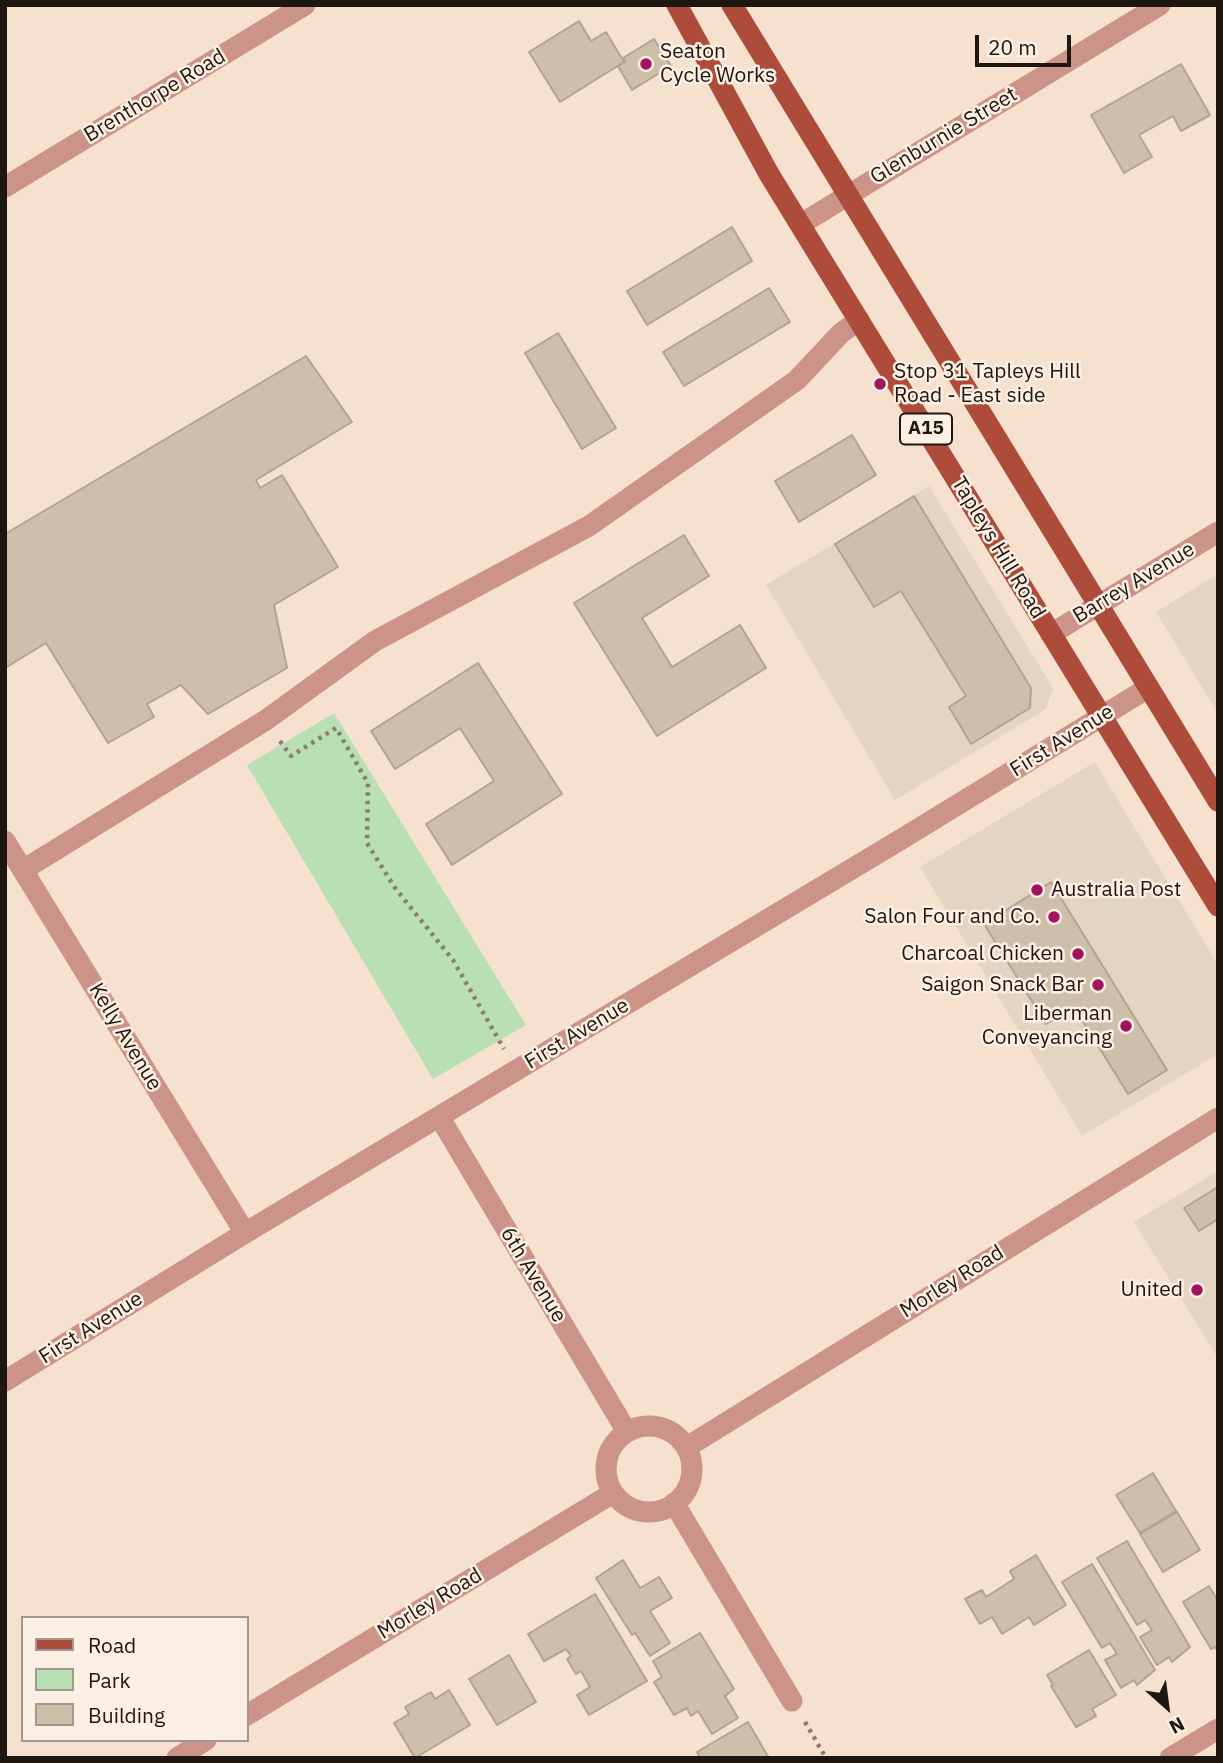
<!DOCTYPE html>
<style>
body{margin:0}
#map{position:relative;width:1223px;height:1763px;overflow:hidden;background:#f6e0ce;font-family:"IBM Plex Sans",sans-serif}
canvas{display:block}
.frame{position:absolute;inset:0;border:7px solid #1e1610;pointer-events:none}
.legend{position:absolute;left:21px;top:1616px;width:228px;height:126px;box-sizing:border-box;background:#fcefe4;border:2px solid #a3988f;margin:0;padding:9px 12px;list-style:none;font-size:21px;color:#1e1610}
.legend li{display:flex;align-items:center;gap:14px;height:35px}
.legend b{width:35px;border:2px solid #a3988f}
.north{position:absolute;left:1132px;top:1672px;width:70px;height:70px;-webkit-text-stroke:5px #fcefe4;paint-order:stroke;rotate:152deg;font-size:19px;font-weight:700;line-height:28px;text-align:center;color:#1e1610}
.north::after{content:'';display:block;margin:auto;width:24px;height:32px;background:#1e1610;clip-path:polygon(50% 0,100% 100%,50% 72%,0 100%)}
.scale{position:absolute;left:975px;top:35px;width:96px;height:32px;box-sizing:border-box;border:4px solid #1e1610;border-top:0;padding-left:9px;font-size:21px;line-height:24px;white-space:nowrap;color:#1e1610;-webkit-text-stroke:5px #fcefe4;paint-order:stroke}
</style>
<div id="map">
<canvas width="1223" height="1763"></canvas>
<div class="frame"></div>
<ul class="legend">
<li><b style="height:9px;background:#ad4c3b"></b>Road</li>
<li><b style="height:19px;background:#b9e0b4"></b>Park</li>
<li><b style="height:19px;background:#cdbfa9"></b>Building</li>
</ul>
<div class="north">N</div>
<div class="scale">20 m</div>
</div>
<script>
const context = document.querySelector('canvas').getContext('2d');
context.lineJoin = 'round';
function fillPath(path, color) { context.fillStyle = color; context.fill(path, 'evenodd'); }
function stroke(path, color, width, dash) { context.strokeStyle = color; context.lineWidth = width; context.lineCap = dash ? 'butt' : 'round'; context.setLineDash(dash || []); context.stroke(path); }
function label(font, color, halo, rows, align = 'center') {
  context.font = font + ' "IBM Plex Sans",sans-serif'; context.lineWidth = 5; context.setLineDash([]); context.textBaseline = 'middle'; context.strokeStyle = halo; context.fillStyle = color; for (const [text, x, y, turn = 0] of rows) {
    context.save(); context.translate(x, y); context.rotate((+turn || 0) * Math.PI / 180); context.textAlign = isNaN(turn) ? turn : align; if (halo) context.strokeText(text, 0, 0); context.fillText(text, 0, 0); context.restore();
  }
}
const commercial = new Path2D(`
 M 929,486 L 1053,688 L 1046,709 L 895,800 L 766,585 Z
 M 1218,574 L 1218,713 L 1156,612 Z
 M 1095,762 L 1218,965 L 1218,1054 L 1082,1136 L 920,867 Z
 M 1218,1171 L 1218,1358 L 1134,1222 Z`);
const green = new Path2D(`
 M 334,713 L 526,1025 L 433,1079 L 247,765 Z`);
const building = new Path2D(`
 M 579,21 L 591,41 L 606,32 L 624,62 L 560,102 L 529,52 Z
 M 654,39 L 671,66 L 632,90 L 618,66 L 625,62 L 623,58 Z
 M 1181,64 L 1210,115 L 1181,131 L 1173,116 L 1139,135 L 1152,157 L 1124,173 L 1091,115 Z
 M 732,227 L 752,261 L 647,325 L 627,291 Z
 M 769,288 L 790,322 L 684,386 L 663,352 Z
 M 558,333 L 616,428 L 582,449 L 525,353 Z
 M 306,356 L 352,422 L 256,480 L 260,488 L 282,475 L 338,567 L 274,605 L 287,668 L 208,714 L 181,685 L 147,704 L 154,717 L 108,743 L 46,643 L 5,668 L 5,534 Z
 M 852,435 L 876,475 L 799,522 L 775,481 Z
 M 914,496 L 1031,688 L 1030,708 L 971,744 L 949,707 L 966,696 L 901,591 L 874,607 L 835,544 Z
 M 684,535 L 709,576 L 642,618 L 672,667 L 740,625 L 766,668 L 657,736 L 574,603 Z
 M 478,663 L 562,794 L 452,865 L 426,824 L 494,781 L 460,728 L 395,769 L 371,731 Z
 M 1051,882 L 1167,1070 L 1128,1094 L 1074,1007 L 1046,1024 L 984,924 Z
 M 1218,1187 L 1218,1219 L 1199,1231 L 1184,1208 Z
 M 1153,1473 L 1176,1511 L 1140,1533 L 1116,1495 Z
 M 1177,1512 L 1200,1550 L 1163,1572 L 1140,1534 Z
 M 1127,1541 L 1190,1647 L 1172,1662 L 1169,1657 L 1157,1665 L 1140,1637 L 1152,1630 L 1145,1620 L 1137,1625 L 1097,1558 Z
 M 1036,1555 L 1066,1605 L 1034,1625 L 1029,1617 L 1002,1634 L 992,1617 L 980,1624 L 965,1599 L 982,1590 L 986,1597 L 1014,1579 L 1010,1571 Z
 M 623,1560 L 640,1588 L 659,1577 L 672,1598 L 650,1611 L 670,1643 L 650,1656 L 635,1633 L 632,1635 L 596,1578 Z
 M 1092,1564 L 1155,1670 L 1137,1685 L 1134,1680 L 1121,1688 L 1105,1660 L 1117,1654 L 1110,1643 L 1102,1648 L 1062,1582 Z
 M 1209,1586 L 1218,1601 L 1218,1652 L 1215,1647 L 1211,1649 L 1183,1602 Z
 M 595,1594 L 647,1681 L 589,1715 L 577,1695 L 590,1687 L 581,1671 L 576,1674 L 567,1659 L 571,1656 L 566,1649 L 544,1661 L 528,1634 Z
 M 700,1633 L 734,1689 L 725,1696 L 738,1718 L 712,1734 L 698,1711 L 691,1716 L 687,1708 L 674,1715 L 654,1682 L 662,1677 L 653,1661 Z
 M 1089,1650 L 1116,1695 L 1092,1709 L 1096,1716 L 1076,1727 L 1051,1686 L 1053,1685 L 1047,1675 Z
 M 509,1655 L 536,1702 L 497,1725 L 469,1679 Z
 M 449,1690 L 470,1725 L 415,1758 L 394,1723 L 409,1714 L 405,1707 L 431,1692 L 435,1699 Z
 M 748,1722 L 769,1758 L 700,1758 L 697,1752 Z`);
const path = new Path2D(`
 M 280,741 L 291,756 L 336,728 L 368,783 L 367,843 L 395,888 L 453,960 L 504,1049
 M 805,1722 L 826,1758`);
const minor = new Path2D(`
 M 5,187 L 305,5
 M 801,224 L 1160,5
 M 1051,634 L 1218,532
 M 5,841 L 245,1233
 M 23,870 L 266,720 L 375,641 L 589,526 L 797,380 L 841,333 L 859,320
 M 440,1118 L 627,1432
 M 5,1381 L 245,1233 L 900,840 L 1148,688
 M606 1469a43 43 0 1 1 86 0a43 43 0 1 1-86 0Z
 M 687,1447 L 1218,1118
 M 674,1503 L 792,1701
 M 247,1715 L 613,1493
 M 177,1758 L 206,1740
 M 1170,1758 L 1218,1729`);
const major = new Path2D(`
 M 677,5 L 769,174 L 1218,906
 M 732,5 L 1218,801`);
const markers = [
 [646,64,7,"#a2155d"],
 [880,384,7,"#a2155d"],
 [1037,890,7,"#a2155d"],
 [1054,917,7,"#a2155d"],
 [1078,954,7,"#a2155d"],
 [1098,985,7,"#a2155d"],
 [1126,1026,7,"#a2155d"],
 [1197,1290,7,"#a2155d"]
];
const shields = [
 [926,429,52]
];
const shieldNames = [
 ["A15",926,429]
];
const poiNames = [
 ["Seaton",660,52,"left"],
 ["Cycle Works",660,76,"left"],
 ["Stop 31 Tapleys Hill",894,372,"left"],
 ["Road - East side",894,396,"left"],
 ["Australia Post",1051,890,"left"],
 ["Salon Four and Co.",1040,917],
 ["Charcoal Chicken",1064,954],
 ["Saigon Snack Bar",1084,985],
 ["Liberman",1112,1014],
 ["Conveyancing",1112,1038],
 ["United",1183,1290]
];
const streetNames = [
 ["Brenthorpe Road",155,96,-31],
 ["Glenburnie Street",944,136,-31],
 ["Tapleys Hill Road",998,548,59],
 ["Barrey Avenue",1134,583,-31],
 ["First Avenue",1062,741,-32],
 ["First Avenue",577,1034,-31],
 ["Kelly Avenue",125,1037,59],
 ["6th Avenue",533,1275,59],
 ["Morley Road",952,1282,-32],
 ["First Avenue",91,1328,-32],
 ["Morley Road",430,1604,-31]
];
fillPath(commercial, '#e4d4c2');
fillPath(green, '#b9e0b4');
fillPath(building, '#cdbfa9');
stroke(building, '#b2a48f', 2);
stroke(path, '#8c7d71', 4.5, [3.5, 5]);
stroke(minor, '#cc9489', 21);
stroke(major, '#ad4c3b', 21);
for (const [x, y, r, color] of markers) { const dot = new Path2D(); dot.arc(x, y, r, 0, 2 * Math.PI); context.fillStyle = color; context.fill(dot); stroke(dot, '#fcefe4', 2.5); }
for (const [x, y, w] of shields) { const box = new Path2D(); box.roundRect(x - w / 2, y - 15.5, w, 31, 5); context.fillStyle = '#fcefe4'; context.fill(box); stroke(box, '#1e1610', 2); }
label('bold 19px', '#1e1610', null, shieldNames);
label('21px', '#1e1610', '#fcefe4', poiNames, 'right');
label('21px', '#1e1610', '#fcefe4', streetNames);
</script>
